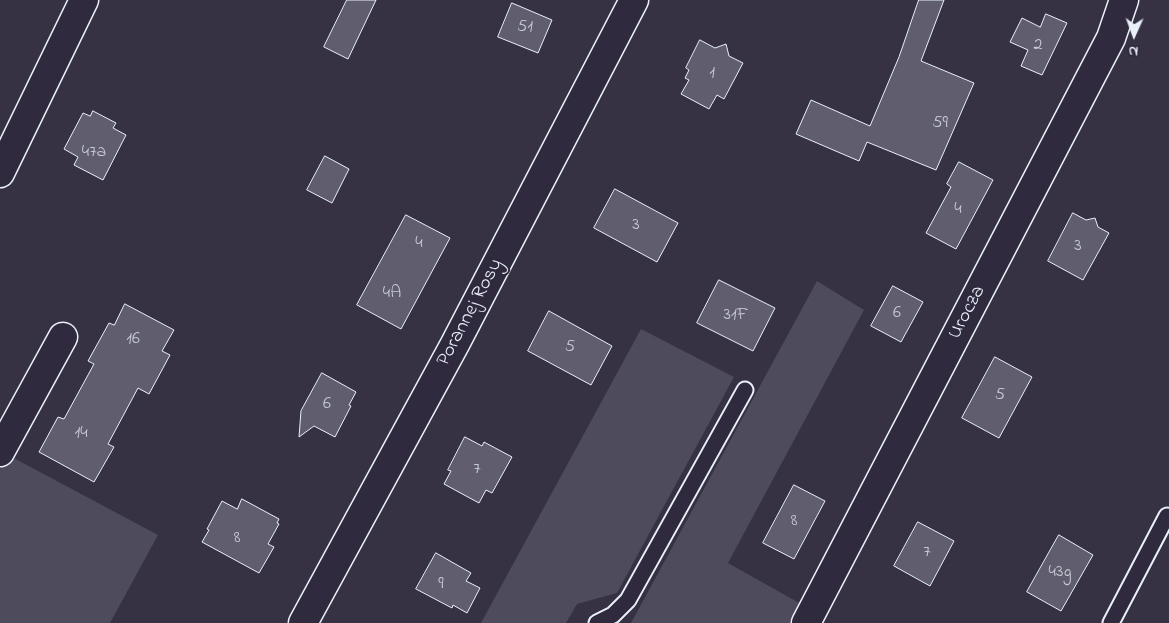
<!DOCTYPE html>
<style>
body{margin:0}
#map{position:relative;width:1169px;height:623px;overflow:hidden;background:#363244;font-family:"Indie Flower",sans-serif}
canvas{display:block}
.north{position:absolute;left:1109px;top:10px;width:50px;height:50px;-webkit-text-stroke:4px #2f2a3d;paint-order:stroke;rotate:182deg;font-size:14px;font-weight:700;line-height:20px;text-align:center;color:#e8f1f8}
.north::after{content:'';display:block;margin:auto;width:18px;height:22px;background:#e8f1f8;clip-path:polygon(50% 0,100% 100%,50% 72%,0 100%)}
</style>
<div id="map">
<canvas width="1169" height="623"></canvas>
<div class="north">N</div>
</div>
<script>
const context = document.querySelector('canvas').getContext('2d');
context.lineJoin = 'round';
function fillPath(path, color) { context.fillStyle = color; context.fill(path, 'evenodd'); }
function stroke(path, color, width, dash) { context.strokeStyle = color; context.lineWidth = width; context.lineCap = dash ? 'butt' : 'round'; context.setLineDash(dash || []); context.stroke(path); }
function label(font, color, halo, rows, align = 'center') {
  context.font = font + ' "Indie Flower",sans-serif'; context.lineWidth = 4; context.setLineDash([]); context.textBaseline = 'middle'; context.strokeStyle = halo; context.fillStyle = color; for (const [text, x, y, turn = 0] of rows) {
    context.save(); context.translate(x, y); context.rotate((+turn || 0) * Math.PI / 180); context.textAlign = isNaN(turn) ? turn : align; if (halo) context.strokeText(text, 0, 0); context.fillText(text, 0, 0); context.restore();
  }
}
const green = new Path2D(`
 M 817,281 L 864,310 L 728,563 L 801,604 L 791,623 L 631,623 Z
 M 641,329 L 734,377 L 617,593 L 577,604 L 566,623 L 481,623 Z
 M 8,455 L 158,535 L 110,623 L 0,623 L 0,469 Z`);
const building = new Path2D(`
 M 347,0 L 376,0 L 348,59 L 324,47 Z
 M 919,0 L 944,0 L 921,61 L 974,83 L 936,170 L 867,142 L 859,161 L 796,134 L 811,100 L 870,126 L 899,57 Z
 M 512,3 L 552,20 L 538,53 L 498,37 Z
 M 1046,14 L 1067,23 L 1042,75 L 1021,66 L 1028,50 L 1010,42 L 1022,18 L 1040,27 Z
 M 700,40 L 715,48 L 726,44 L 729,56 L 743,63 L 724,99 L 717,95 L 709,109 L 681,94 L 689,80 L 685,78 L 689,70 L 686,68 Z
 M 93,111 L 116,123 L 113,128 L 126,135 L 103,180 L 74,165 L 78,157 L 64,149 L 83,113 L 90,116 Z
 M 325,156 L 349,169 L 332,203 L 307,190 Z
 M 959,162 L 993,180 L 956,249 L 926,233 L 951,187 L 947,184 Z
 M 615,189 L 678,223 L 657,262 L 594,228 Z
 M 1073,213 L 1086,220 L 1095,218 L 1098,227 L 1109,233 L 1083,280 L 1048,261 Z
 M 406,215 L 450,238 L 401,329 L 357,305 Z
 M 719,280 L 775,308 L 753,351 L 697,323 Z
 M 893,286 L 923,302 L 901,342 L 871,326 Z
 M 125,304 L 174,330 L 162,351 L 170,355 L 149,394 L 138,388 L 108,444 L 114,447 L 94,482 L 39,452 L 58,417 L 64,419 L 94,364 L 88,361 L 109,323 L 114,325 Z
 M 549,311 L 612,346 L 591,385 L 528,351 Z
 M 995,357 L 1032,377 L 999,438 L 962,418 Z
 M 322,373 L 356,392 L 349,405 L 351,406 L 335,437 L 314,426 L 299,437 L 301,411 Z
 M 465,437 L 482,446 L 484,442 L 512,457 L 492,493 L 486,490 L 479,503 L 444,484 L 451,471 L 448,470 Z
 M 794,485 L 825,501 L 794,559 L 763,543 Z
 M 242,499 L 279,519 L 277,523 L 279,524 L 268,544 L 274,547 L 259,573 L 202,542 L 209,530 L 207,529 L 222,501 L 237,509 Z
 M 918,522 L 954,541 L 930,586 L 894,566 Z
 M 1059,535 L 1093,555 L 1061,611 L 1027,592 Z
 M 436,553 L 471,573 L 466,581 L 480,588 L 467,613 L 453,605 L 452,608 L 416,589 Z`);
const service = new Path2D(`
 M 597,623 L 613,615 L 628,600 L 745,390
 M 1111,623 L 1167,516`);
const minor = new Path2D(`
 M 0,173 L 84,0
 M 0,452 L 63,337
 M 303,623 L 455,344 L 634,0
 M 806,623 L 1111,38 L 1124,0`);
const numberNames = [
 ["51",525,28],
 ["2",1038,46],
 ["1",712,74],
 ["59",940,124],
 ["47a",94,153],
 ["4",958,210],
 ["3",636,226],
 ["4",419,244],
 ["3",1078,247],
 ["4A",392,294],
 ["6",897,314],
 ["31F",736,316],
 ["16",133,340],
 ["5",570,348],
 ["5",1000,396],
 ["6",327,405],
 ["14",81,434],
 ["7",477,470],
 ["8",794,522],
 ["8",237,539],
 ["7",927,553],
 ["43g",1060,573],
 ["9",441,585]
];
const streetNames = [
 ["Porannej Rosy",471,313,-62],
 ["Urocza",968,313,-62]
];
fillPath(green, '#4d4b5c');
fillPath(building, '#605e6e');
stroke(building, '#e8f1f8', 1);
stroke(service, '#e8f1f8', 19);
stroke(minor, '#e8f1f8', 31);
stroke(service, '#2f2a3d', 15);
stroke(minor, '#2f2a3d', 28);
label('18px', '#c6ccd6', null, numberNames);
label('20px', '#e8f1f8', '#2f2a3d', streetNames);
</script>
